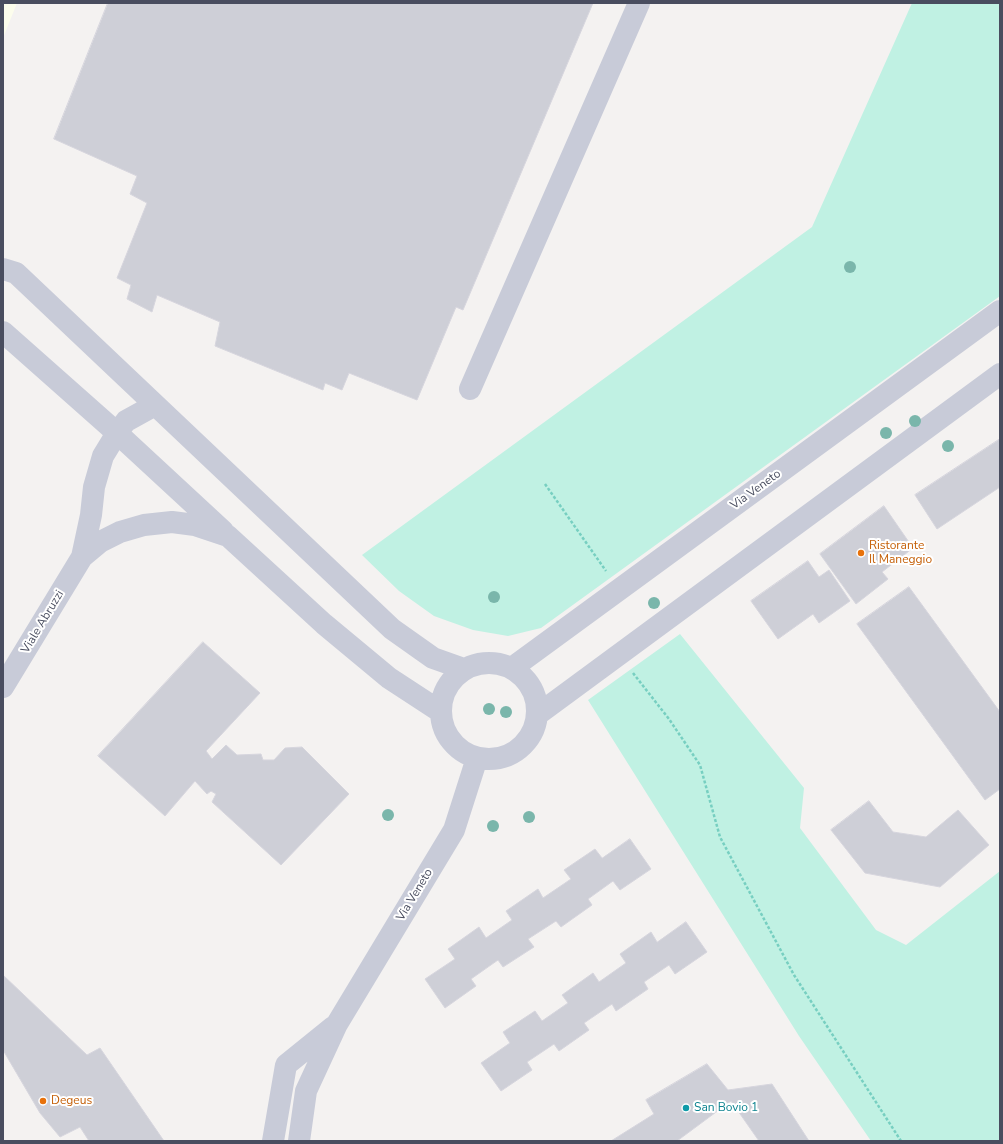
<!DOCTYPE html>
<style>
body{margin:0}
#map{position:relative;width:1003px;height:1144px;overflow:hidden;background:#f4f2f1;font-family:"Nunito Sans",sans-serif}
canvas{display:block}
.frame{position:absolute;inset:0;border:4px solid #494d5f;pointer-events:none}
</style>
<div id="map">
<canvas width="1003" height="1144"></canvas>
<div class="frame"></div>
</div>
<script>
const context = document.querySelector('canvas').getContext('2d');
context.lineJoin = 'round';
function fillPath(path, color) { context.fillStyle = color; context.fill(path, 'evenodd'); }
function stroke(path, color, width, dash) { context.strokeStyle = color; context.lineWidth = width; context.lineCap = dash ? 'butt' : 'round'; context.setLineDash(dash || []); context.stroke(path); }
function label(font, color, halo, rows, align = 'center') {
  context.font = font + ' "Nunito Sans",sans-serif'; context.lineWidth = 4; context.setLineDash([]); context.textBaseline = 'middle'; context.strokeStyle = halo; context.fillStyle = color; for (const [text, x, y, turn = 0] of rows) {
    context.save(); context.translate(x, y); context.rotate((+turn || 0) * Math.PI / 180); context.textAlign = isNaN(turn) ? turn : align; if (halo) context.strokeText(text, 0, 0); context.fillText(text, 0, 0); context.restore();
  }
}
const commercial = new Path2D(`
 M 3,3 L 17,3 L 3,38 Z`);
const green = new Path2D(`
 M 912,3 L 1000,3 L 1000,296 L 541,628 L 508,636 L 473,630 L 434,616 L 399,591 L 362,555 L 812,227 Z
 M 680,634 L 804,788 L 800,828 L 876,930 L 906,945 L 1000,871 L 1000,1141 L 871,1141 L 799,1036 L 588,700 Z`);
const building = new Path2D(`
 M 108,3 L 593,3 L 463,310 L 456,307 L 417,400 L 349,373 L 342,390 L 325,383 L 323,390 L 215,346 L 220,322 L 157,295 L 152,312 L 127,299 L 131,285 L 117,278 L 147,203 L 130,194 L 137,176 L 54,139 Z
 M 1000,439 L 1000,487 L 937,529 L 915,495 Z
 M 884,506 L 913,548 L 882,572 L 888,579 L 856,604 L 820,554 Z
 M 808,561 L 819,577 L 829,570 L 850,601 L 819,623 L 813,614 L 778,639 L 751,601 Z
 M 909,587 L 1000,712 L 1000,789 L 985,800 L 857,624 Z
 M 203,642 L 260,693 L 206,751 L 212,759 L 226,745 L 237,755 L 261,754 L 263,760 L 274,760 L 285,748 L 302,747 L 349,794 L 281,865 L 212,802 L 216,794 L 211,791 L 207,794 L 195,781 L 165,816 L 98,756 Z
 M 869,801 L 893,832 L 926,837 L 958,810 L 989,845 L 940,887 L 865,873 L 831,830 Z
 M 630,839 L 651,869 L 620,890 L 613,881 L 588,899 L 592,905 L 561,927 L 556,921 L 528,939 L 534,947 L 503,967 L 498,960 L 471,979 L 476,986 L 445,1008 L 425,979 L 455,959 L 448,949 L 479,927 L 486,938 L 512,920 L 506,911 L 538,889 L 543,898 L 571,879 L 564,870 L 595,849 L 602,858 Z
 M 686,922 L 707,952 L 675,974 L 669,965 L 644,982 L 648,989 L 616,1011 L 612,1004 L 584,1023 L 589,1030 L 559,1051 L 554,1044 L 527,1062 L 532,1070 L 501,1091 L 481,1063 L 510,1043 L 503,1032 L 535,1011 L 542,1021 L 568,1003 L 562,995 L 593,973 L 599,982 L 626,963 L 620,954 L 651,932 L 657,942 Z
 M 3,975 L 87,1055 L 100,1048 L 164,1141 L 89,1141 L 80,1127 L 60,1137 L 40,1113 L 3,1050 Z
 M 707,1064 L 728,1090 L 772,1084 L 809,1141 L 759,1141 L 731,1101 L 677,1141 L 611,1141 L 654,1114 L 646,1100 Z`);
const path = new Path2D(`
 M 545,484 L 606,571
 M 633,673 L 669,719 L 700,765 L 720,837 L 794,975 L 901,1141`);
const minor = new Path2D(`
 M 3,269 L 16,273 L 392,629 L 433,658 L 464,669
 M 3,332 L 117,433 L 223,531
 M 470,389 L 639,3
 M 82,557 L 91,515 L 94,487 L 103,456 L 117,433 L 126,421 L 155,405
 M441 711a48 48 0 1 1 96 0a48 48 0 1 1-96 0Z
 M 512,668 L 1000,311
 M 3,687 L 82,557 L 100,542 L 120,532 L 144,525 L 172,522 L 195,525 L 228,536 L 324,624 L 389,678 L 441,712
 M 537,715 L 1000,374
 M 273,1141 L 286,1065 L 333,1027
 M 299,1141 L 306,1091 L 337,1024 L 454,830 L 477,758`);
const trees = [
 [850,267],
 [915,421],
 [886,433],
 [948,446],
 [494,597],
 [654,603],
 [489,709],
 [506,712],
 [388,815],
 [529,817],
 [493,826]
];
const markers = [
 [861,553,4,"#e8710a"],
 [43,1101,4,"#e8710a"],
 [686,1108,4,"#0f9aa8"]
];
const streetNames = [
 ["Via Veneto",756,490,-36],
 ["Viale Abruzzi",43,622,-59],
 ["Via Veneto",415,895,-59]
];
const foodNames = [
 ["Ristorante",869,546],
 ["Il Maneggio",869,560],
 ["Degeus",51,1101]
];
const cultureNames = [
 ["San Bovio 1",694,1108]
];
fillPath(commercial, '#fcfdec');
fillPath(green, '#c0f1e3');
fillPath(building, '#cecfd7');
stroke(building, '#d6d5dd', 1);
stroke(path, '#77cfc1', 2.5, [3, 2]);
stroke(minor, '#c8cbd8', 22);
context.fillStyle = '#7ab6ab';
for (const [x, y] of trees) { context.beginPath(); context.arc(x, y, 6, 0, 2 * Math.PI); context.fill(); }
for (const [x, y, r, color] of markers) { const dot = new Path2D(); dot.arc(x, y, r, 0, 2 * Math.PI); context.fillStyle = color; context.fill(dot); stroke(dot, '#fff', 1.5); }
label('12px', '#494d5f', '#fff', streetNames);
label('12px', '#c56008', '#fff', foodNames, 'left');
label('12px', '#0d838f', '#fff', cultureNames, 'left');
</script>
